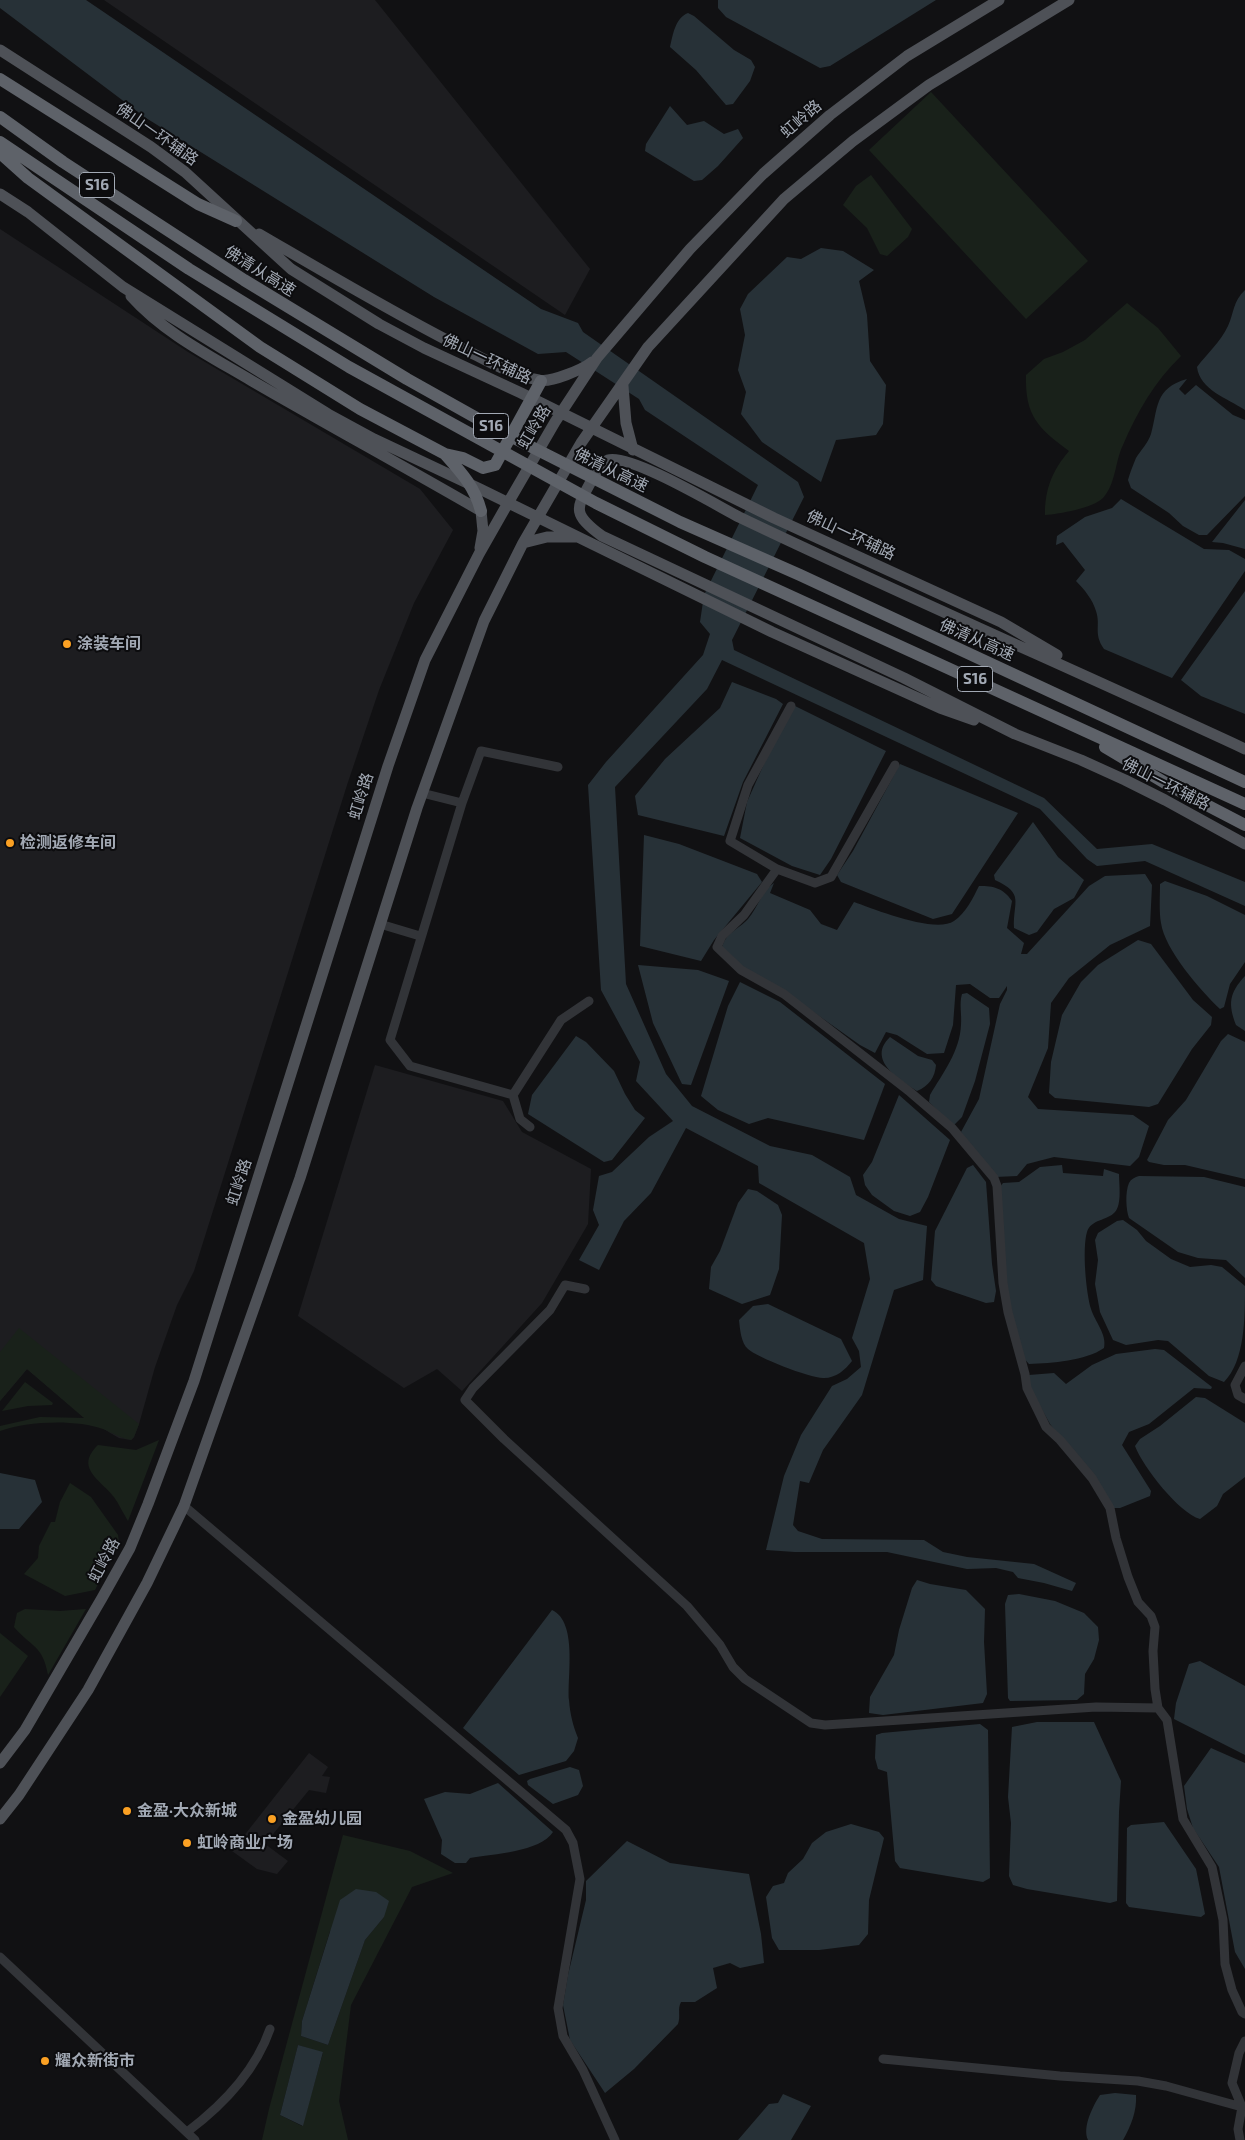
<!DOCTYPE html>
<meta charset="utf-8">
<style>
body{margin:0}
canvas{display:block;background:#111113}
</style>
<canvas width="1245" height="2140"></canvas>
<script>
const context = document.querySelector('canvas').getContext('2d');
context.lineJoin = 'round';
function fillPath(path, color) { context.fillStyle = color; context.fill(path, 'evenodd'); }
function stroke(path, color, width, dash) { context.strokeStyle = color; context.lineWidth = width; context.lineCap = dash ? 'butt' : 'round'; context.setLineDash(dash || []); context.stroke(path); }
function label(font, color, halo, rows, align = 'center') {
  context.font = font + ' "Exo 2","Noto Sans SC",sans-serif'; context.lineWidth = 4; context.setLineDash([]); context.textBaseline = 'middle'; context.strokeStyle = halo; context.fillStyle = color; for (const [text, x, y, turn = 0] of rows) {
    context.save(); context.translate(x, y); context.rotate((+turn || 0) * Math.PI / 180); context.textAlign = isNaN(turn) ? turn : align; if (halo) context.strokeText(text, 0, 0); context.fillText(text, 0, 0); context.restore();
  }
}
const built = new Path2D(`
 M 104,0 L 375,0 L 590,269 L 565,315 Z
 M 0,229 L 188,352 L 420,489 L 453,530 L 414,603 L 379,690 L 347,785 L 194,1271 L 177,1305 L 155,1367 L 139,1424 L 134,1437 L 131,1440 L 119,1438 L 85,1418 L 27,1369 L 0,1401 Z
 M 375,1065 L 503,1101 L 522,1132 L 591,1169 L 588,1224 L 542,1303 L 462,1391 L 437,1369 L 404,1388 L 298,1316 Z
 M 309,1753 L 328,1767 L 322,1776 L 330,1777 L 326,1793 L 309,1790 L 265,1844 L 288,1861 L 277,1874 L 257,1869 L 232,1851 Z`);
const green = new Path2D(`
 M 931,92 L 1088,261 L 1026,319 L 869,150 Z
 M 871,175 L 912,229 L 908,237 L 887,256 L 880,254 L 867,228 L 843,205 L 856,186 Z
 M 1127,303 L 1158,328 L 1181,356 C 1155,381 1137,412 1123,445 C 1115,461 1116,484 1103,498 C 1093,508 1059,514 1045,515 C 1045,489 1052,471 1069,451 C 1038,428 1025,416 1026,375 L 1044,359 L 1063,352 L 1085,340 Z
 M 19,1328 L 139,1424 L 134,1437 L 131,1440 C 120,1438 113,1433 103,1429 C 77,1419 25,1421 0,1431 L 0,1426 L 40,1417 L 84,1418 L 27,1369 L 0,1401 L 0,1352 Z
 M 25,1382 L 53,1403 L 52,1405 L 28,1406 L 2,1411 Z
 M 159,1440 L 128,1521 C 123,1513 119,1504 114,1497 C 101,1480 74,1468 98,1445 L 136,1450 Z
 M 70,1483 L 91,1497 L 118,1535 L 119,1543 L 95,1590 L 65,1596 L 24,1574 L 38,1558 L 39,1546 L 51,1522 L 55,1522 L 60,1502 Z
 M 25,1609 L 60,1611 L 86,1609 L 48,1675 C 43,1645 31,1647 14,1627 L 17,1613 Z
 M 0,1633 L 28,1656 L 0,1697 Z
 M 343,1835 L 410,1851 L 453,1873 L 412,1887 L 351,2005 L 339,2101 L 348,2140 L 262,2140 L 269,2109 ZM 384,1917 L 365,1940 L 328,2045 L 301,2036 L 302,2021 L 330,1931 ZM 298,2045 L 323,2053 L 302,2126 L 280,2115 Z`);
const water = new Path2D(`
 M 0,0 L 86,0 L 541,309 L 578,323 L 583,332 L 798,482 L 804,497 L 732,640 L 734,650 L 1044,798 L 1097,849 L 1152,844 L 1245,882 L 1245,906 L 1145,861 L 1097,866 L 1087,859 L 1040,809 L 722,660 L 707,689 L 615,787 L 626,984 L 666,1074 L 692,1106 L 770,1146 L 812,1155 L 850,1177 L 856,1195 L 899,1219 L 927,1226 L 923,1280 L 894,1290 L 862,1395 L 823,1450 L 809,1483 L 800,1481 L 793,1525 L 798,1531 L 822,1539 L 924,1540 L 943,1552 L 967,1557 L 1034,1564 L 1076,1583 L 1072,1591 L 1044,1583 L 1018,1578 L 1013,1572 L 996,1568 L 967,1569 L 887,1552 L 795,1552 L 766,1550 L 784,1476 L 801,1435 L 832,1386 L 847,1379 L 861,1367 L 859,1351 L 852,1338 L 870,1279 L 864,1243 L 759,1183 L 758,1166 L 686,1128 L 651,1193 L 624,1221 L 599,1270 L 579,1260 L 599,1225 L 593,1210 L 599,1176 L 612,1172 L 649,1137 L 673,1121 L 636,1081 L 640,1062 L 601,990 L 588,785 L 606,762 L 703,655 L 710,634 L 700,622 L 704,595 L 758,485 L 645,410 L 639,399 L 566,352 L 538,354 L 434,297 L 146,118 L 0,8 Z
 M 718,0 L 936,0 L 830,66 L 820,68 L 726,17 L 718,8 Z
 M 688,13 L 694,16 L 734,50 L 751,60 L 755,67 L 750,81 L 733,104 L 726,105 L 696,70 L 670,47 C 673,35 675,18 688,13 Z
 M 670,106 L 687,125 L 704,121 L 724,134 L 738,129 L 743,138 L 718,166 L 702,180 L 694,181 L 681,173 L 645,151 L 646,144 Z
 M 821,248 L 843,251 L 874,270 L 859,281 L 867,315 L 870,361 L 886,385 L 883,424 L 876,435 L 836,440 L 821,482 L 762,442 L 741,414 L 746,392 L 738,370 L 745,335 L 740,309 L 748,294 L 787,257 L 801,259 Z
 M 1245,290 L 1245,410 C 1227,398 1200,390 1197,367 C 1207,354 1221,341 1228,326 C 1234,313 1233,301 1245,290 Z
 M 1187,379 L 1179,389 L 1185,395 L 1196,385 L 1233,415 L 1245,420 L 1245,496 L 1207,535 L 1199,535 L 1183,526 L 1169,513 L 1131,488 L 1128,480 C 1130,473 1133,465 1136,458 C 1141,450 1148,443 1151,434 C 1158,409 1154,388 1187,379 Z
 M 1121,499 L 1204,549 L 1229,550 L 1245,559 L 1245,571 L 1172,678 L 1104,649 C 1093,633 1101,626 1096,611 C 1093,600 1084,589 1076,581 L 1085,570 L 1063,542 L 1056,545 L 1057,536 L 1085,517 L 1112,508 Z
 M 1245,500 L 1245,549 L 1223,543 L 1212,542 Z
 M 1245,591 L 1245,714 L 1201,696 L 1181,680 Z
 M 732,682 L 776,699 L 783,704 L 743,782 L 724,836 L 638,815 L 635,796 L 665,759 L 720,708 Z
 M 795,706 L 886,751 L 831,859 L 820,875 L 792,866 L 740,838 L 747,802 L 768,755 Z
 M 900,764 L 1018,813 L 952,914 L 933,919 L 841,882 L 837,875 L 853,851 Z
 M 1033,822 L 1058,857 L 1084,880 L 1074,898 L 1054,909 L 1037,932 L 1029,935 L 1014,928 C 1013,901 1025,894 995,880 L 994,875 Z
 M 644,835 L 679,844 L 757,874 L 762,882 L 714,940 L 701,961 L 640,946 Z
 M 1145,874 L 1152,885 L 1150,926 L 1110,945 L 1069,978 L 1051,1003 L 1048,1048 L 1028,1097 L 1038,1109 L 1133,1115 L 1149,1126 L 1139,1157 L 1130,1166 L 1054,1157 L 1027,1164 L 1017,1176 L 995,1177 L 972,1149 L 961,1132 L 979,1099 L 1000,1004 L 1007,990 L 1007,986 L 999,998 L 990,998 L 970,984 L 956,985 L 953,1025 L 944,1053 L 927,1054 L 897,1035 L 886,1032 L 875,1053 L 860,1045 L 781,989 L 737,964 L 722,948 C 725,933 738,930 748,919 C 758,908 761,891 774,883 L 770,893 L 810,910 L 821,924 L 837,930 L 854,902 C 874,909 935,934 954,921 C 966,913 973,898 979,886 C 994,886 1003,888 1012,901 L 1007,928 L 1024,943 L 1021,954 L 1027,954 L 1089,886 L 1105,876 Z
 M 1165,881 L 1207,896 L 1245,915 L 1245,962 L 1230,984 L 1224,1007 L 1220,1009 C 1200,990 1165,950 1161,923 C 1159,911 1160,897 1160,884 Z
 M 1138,940 L 1151,944 L 1193,1000 L 1212,1017 L 1211,1025 L 1192,1049 L 1158,1104 L 1149,1107 L 1055,1098 L 1049,1093 L 1051,1062 L 1062,1015 L 1081,982 L 1098,965 Z
 M 638,965 L 698,970 L 729,981 L 691,1085 L 682,1084 L 653,1023 Z
 M 1245,976 L 1245,1031 L 1236,1025 C 1228,1004 1229,993 1245,976 Z
 M 740,982 L 780,1002 L 885,1084 L 864,1140 L 768,1118 L 749,1124 L 718,1110 L 701,1096 L 728,1006 Z
 M 967,993 L 989,1008 L 990,1024 L 975,1081 L 962,1117 L 953,1126 L 929,1102 L 930,1095 C 943,1073 960,1051 961,1025 C 962,1014 959,1004 962,994 Z
 M 1228,1034 L 1245,1042 L 1245,1179 L 1185,1165 L 1164,1165 L 1149,1162 L 1147,1160 L 1168,1120 L 1186,1100 L 1221,1041 Z
 M 576,1036 L 586,1042 L 614,1071 L 625,1094 L 635,1110 L 645,1118 L 612,1160 L 604,1162 L 528,1114 L 532,1095 Z
 M 890,1037 L 918,1056 L 932,1060 L 936,1065 C 935,1077 929,1086 917,1091 C 900,1080 866,1060 890,1037 Z
 M 899,1095 L 950,1140 L 928,1197 L 920,1212 L 910,1216 L 894,1211 L 872,1195 L 865,1185 L 863,1175 L 872,1162 Z
 M 973,1165 L 986,1182 L 992,1264 L 996,1291 L 994,1302 L 986,1303 L 936,1286 L 931,1280 L 935,1231 L 967,1168 Z
 M 1062,1165 L 1063,1173 L 1103,1176 L 1104,1169 L 1119,1174 C 1119,1185 1122,1204 1115,1212 C 1107,1221 1091,1219 1087,1232 C 1082,1248 1086,1293 1091,1309 C 1095,1322 1107,1334 1104,1348 C 1085,1361 1052,1363 1029,1364 L 1021,1355 L 1005,1279 L 1000,1187 L 1003,1183 L 1019,1182 L 1040,1167 Z
 M 1139,1176 L 1204,1177 L 1245,1187 L 1245,1278 L 1226,1260 L 1198,1258 L 1178,1252 L 1129,1218 C 1126,1210 1125,1192 1129,1183 C 1131,1179 1135,1177 1139,1176 Z
 M 748,1189 L 757,1191 L 778,1205 L 782,1215 L 779,1269 L 770,1295 L 742,1304 L 709,1289 L 711,1267 L 720,1251 L 738,1203 Z
 M 1123,1220 L 1137,1230 L 1146,1241 L 1171,1259 L 1190,1267 L 1211,1265 L 1222,1267 L 1245,1286 C 1245,1318 1245,1361 1224,1382 L 1209,1376 L 1168,1341 L 1158,1340 L 1126,1345 L 1113,1340 L 1100,1312 L 1095,1284 L 1098,1260 L 1095,1240 L 1098,1233 L 1117,1221 Z
 M 768,1304 L 841,1339 L 852,1361 C 845,1370 836,1378 824,1378 C 812,1379 756,1357 748,1349 C 741,1343 740,1329 739,1320 L 753,1306 Z
 M 1155,1349 L 1164,1350 L 1212,1387 L 1211,1389 L 1194,1388 L 1149,1424 L 1129,1432 L 1122,1445 L 1151,1491 L 1150,1496 L 1120,1508 L 1114,1508 L 1050,1424 L 1029,1386 L 1029,1375 L 1054,1373 L 1066,1384 L 1092,1365 L 1116,1354 Z
 M 1196,1397 L 1205,1398 L 1245,1423 L 1245,1477 L 1223,1494 L 1217,1506 L 1200,1519 C 1179,1513 1143,1467 1135,1446 L 1140,1439 L 1160,1426 Z
 M 0,1473 L 35,1480 L 42,1502 L 19,1529 L 0,1529 Z
 M 917,1580 L 930,1584 L 966,1590 L 985,1609 L 984,1642 L 987,1694 L 983,1703 L 883,1715 L 869,1713 L 870,1697 L 894,1655 L 899,1630 L 912,1588 Z
 M 1019,1594 L 1055,1601 L 1084,1613 L 1098,1627 L 1099,1640 L 1094,1659 L 1085,1674 L 1084,1694 L 1077,1700 L 1010,1701 L 1008,1698 L 1005,1604 L 1008,1595 Z
 M 552,1610 C 578,1622 567,1677 569,1700 C 570,1714 573,1726 578,1738 L 574,1751 L 566,1761 L 519,1775 L 463,1728 Z
 M 1200,1661 L 1245,1686 L 1245,1755 L 1174,1719 L 1176,1703 L 1189,1664 Z
 M 1037,1722 L 1094,1722 L 1121,1781 L 1119,1812 L 1117,1901 L 1110,1903 L 1027,1889 L 1013,1885 L 1009,1876 L 1011,1823 L 1008,1797 L 1012,1727 Z
 M 980,1724 L 988,1730 L 990,1878 L 983,1882 L 900,1868 L 895,1861 L 887,1772 L 878,1769 L 875,1758 L 876,1735 L 882,1733 Z
 M 1211,1748 L 1245,1763 L 1245,1969 L 1235,1952 L 1219,1867 L 1193,1828 L 1187,1809 L 1184,1786 Z
 M 570,1767 L 579,1770 L 583,1786 L 578,1795 L 553,1804 L 528,1785 L 527,1781 L 530,1779 Z
 M 498,1783 L 553,1832 C 540,1852 493,1854 470,1858 L 466,1863 L 455,1863 L 441,1854 L 442,1840 L 424,1799 L 445,1792 L 470,1794 Z
 M 1164,1822 L 1196,1869 L 1205,1914 L 1201,1917 L 1129,1907 L 1126,1903 L 1127,1828 L 1131,1825 Z
 M 851,1824 L 879,1832 L 884,1838 L 869,1900 L 868,1934 L 859,1945 L 819,1950 L 779,1950 L 772,1938 L 766,1897 L 773,1886 L 784,1883 L 788,1873 L 803,1859 L 812,1843 L 826,1832 Z
 M 627,1841 L 670,1863 L 749,1874 L 761,1934 L 764,1963 L 740,1968 L 730,1963 L 713,1968 L 717,1988 L 695,2002 L 681,2002 C 677,2009 681,2016 678,2024 L 634,2069 L 605,2093 L 570,2040 L 563,2005 L 568,1975 L 586,1900 L 586,1881 Z
 M 356,1889 L 376,1892 L 389,1901 L 384,1917 L 365,1940 L 328,2045 L 301,2036 L 302,2021 L 340,1900 Z
 M 298,2045 L 323,2052 L 303,2126 L 280,2115 Z
 M 1115,2093 L 1136,2095 C 1137,2111 1131,2126 1123,2140 L 1088,2140 C 1082,2127 1093,2106 1100,2095 Z
 M 783,2094 L 811,2106 L 791,2140 L 738,2140 L 769,2104 L 778,2103 Z`);
const minor = new Path2D(`
 M 895,765 L 831,877 L 815,883 L 777,869 L 744,915 L 722,936 L 717,947 L 741,970 L 784,994 L 910,1092 L 952,1128 L 994,1178 L 997,1186 L 1003,1283 L 1008,1312 L 1025,1374 L 1027,1388 L 1046,1427 L 1060,1440 L 1092,1478 L 1110,1508 L 1116,1538 L 1128,1577 L 1138,1602 L 1151,1616 L 1155,1627 L 1153,1651 L 1155,1689 L 1158,1708 L 1167,1720 L 1183,1819 L 1212,1867 L 1223,1920 L 1225,1964 L 1232,1990 L 1242,2012 L 1245,2014
 M 558,767 L 481,751 L 462,803 L 390,1040 L 410,1066 L 513,1095 L 561,1020 L 589,1001
 M 422,793 L 462,803
 M 777,869 L 730,841 L 748,785 L 791,706
 M 380,924 L 420,936
 M 513,1095 L 520,1119 L 530,1127
 M 585,1289 L 565,1285 L 550,1310 L 473,1388 L 465,1400 L 504,1439 L 687,1606 L 720,1645 L 733,1667 L 745,1679 L 811,1723 L 825,1725 L 1096,1707 L 1158,1708
 M 1245,1366 L 1235,1385 L 1238,1395 L 1245,1399
 M 184,1506 L 566,1830 L 573,1843 L 580,1879 L 558,2008 L 563,2036 L 583,2070 L 615,2140
 M 0,1957 L 195,2140
 M 883,2059 L 1060,2076 L 1138,2081 L 1166,2086 L 1242,2107
 M 187,2132 C 223,2105 255,2072 270,2029
 M 1240,2140 L 1238,2129 L 1242,2107 L 1232,2083 L 1239,2053 L 1245,2041`);
const major = new Path2D(`
 M 0,50 L 151,147 L 185,172 L 291,269 L 379,324 L 424,348 L 521,393 L 774,518 L 1001,622 L 1057,655
 M 0,194 L 28,212 L 123,287 L 328,414 L 374,439 L 480,489 L 772,632 L 940,708 L 974,720
 M 259,234 C 326,273 393,313 462,348 C 486,360 512,376 539,380 C 551,383 583,369 592,362
 M 131,296 C 164,333 210,356 252,381 C 328,425 405,467 481,511 L 483,531 L 480,548
 M 623,386 L 626,423 L 633,450
 M 523,543 L 547,537 L 575,537
 M 1245,749 C 1077,671 906,597 739,517 C 716,505 629,453 608,460 C 601,463 599,468 595,474 C 578,507 568,511 602,536 L 904,678 L 1015,734 L 1081,760 L 1125,780 L 1165,800 L 1245,844
 M 0,1763 L 25,1730 L 102,1598 L 130,1548 L 148,1504 L 194,1381 L 388,766 L 425,660 L 479,554 L 508,503 L 555,422 L 597,358 L 690,249 L 763,174 L 830,115 L 907,56 L 999,0
 M 0,1819 L 19,1795 L 88,1690 L 147,1583 L 184,1506 L 300,1178 L 417,808 L 484,621 L 523,543 L 581,443 L 648,347 L 784,199 L 853,141 L 929,85 L 1069,0`);
const highway = new Path2D(`
 M 0,79 L 198,204 L 236,221
 M 0,117 L 63,162 L 244,280 L 407,379 L 498,430 L 680,522 L 800,575 L 1245,782
 M 0,142 L 189,269 L 349,367 L 596,503 L 705,557 L 1245,804
 M 0,153 L 28,178 L 260,347 L 360,409 L 445,454 L 463,458 L 483,468 L 495,465 L 541,381
 M 445,454 C 461,472 475,487 481,511
 M 1105,747 L 1172,787 L 1245,825`);
const markers = [
 [67,644,5,"#faa023"],
 [10,843,5,"#faa023"],
 [127,1811,5,"#faa023"],
 [272,1819,5,"#faa023"],
 [187,1843,5,"#faa023"],
 [45,2061,5,"#faa023"]
];
const shields = [
 [97,185,35],
 [491,426,35],
 [975,679,35]
];
const shieldNames = [
 ["S16",97,185],
 ["S16",491,426],
 ["S16",975,679]
];
const streetNames = [
 ["虹岭路",801,119,-41],
 ["佛山一环辅路",157,134,35],
 ["佛清从高速",260,271,32],
 ["佛山一环辅路",487,359,25],
 ["虹岭路",534,427,-59],
 ["佛清从高速",611,470,26],
 ["佛山一环辅路",851,535,25],
 ["佛清从高速",977,640,24],
 ["佛山一环辅路",1166,784,27],
 ["虹岭路",361,796,-73],
 ["虹岭路",239,1182,-72],
 ["虹岭路",104,1560,-62]
];
const poiNames = [
 ["涂装车间",77,644],
 ["检测返修车间",20,843],
 ["金盈·大众新城",137,1811],
 ["金盈幼儿园",282,1819],
 ["虹岭商业广场",197,1843],
 ["耀众新街市",55,2061]
];
fillPath(built, '#1d1d20');
fillPath(green, '#19211a');
fillPath(water, '#273137');
stroke(minor, '#323438', 9);
stroke(major, '#4e5157', 11);
stroke(highway, '#5e6269', 12);
for (const [x, y, r, color] of markers) { const dot = new Path2D(); dot.arc(x, y, r, 0, 2 * Math.PI); context.fillStyle = color; context.fill(dot); stroke(dot, '#0c0c0e', 2); }
for (const [x, y, w] of shields) { const box = new Path2D(); box.roundRect(x - w / 2, y - 12.5, w, 25, 4); context.fillStyle = '#0c0c0e'; context.fill(box); stroke(box, '#a2a9b4', 1); }
label('bold 15px', '#a2a9b4', null, shieldNames);
label('16px', '#a2a9b4', '#0c0c0e', streetNames);
label('bold 16px', '#a2a9b4', '#0c0c0e', poiNames, 'left');
</script>
